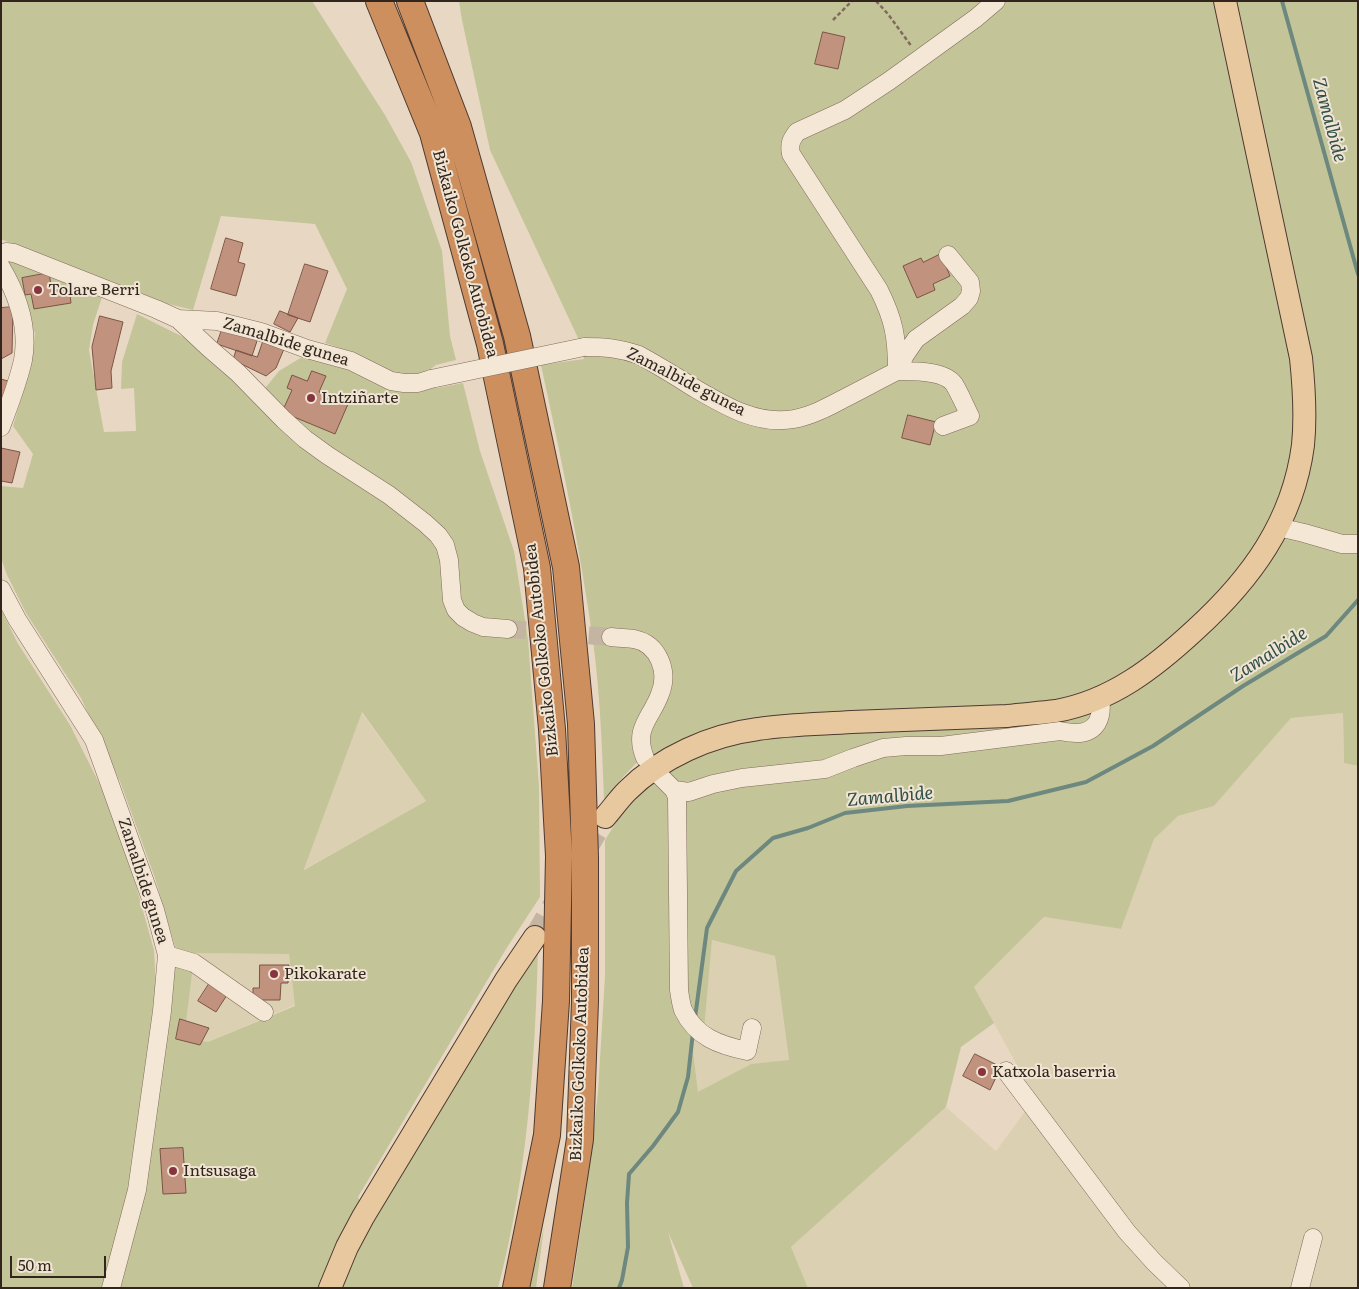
<!DOCTYPE html>
<meta charset="utf-8">
<style>
body{margin:0}
#map{position:relative;width:1359px;height:1289px;overflow:hidden;background:#e8d8c3;font-family:Literata,serif}
canvas{display:block}
.frame{position:absolute;inset:0;border:2px solid #32251e;pointer-events:none}
.scale{position:absolute;left:10px;top:1256px;width:96px;height:22px;box-sizing:border-box;border:2px solid #32251e;border-top:0;padding-left:6px;font-size:15px;line-height:18px;white-space:nowrap;color:#32251e;-webkit-text-stroke:4px #f0e4d2;paint-order:stroke}
</style>
<div id="map">
<canvas width="1359" height="1289"></canvas>
<div class="frame"></div>
<div class="scale">50 m</div>
</div>
<script>
const context = document.querySelector('canvas').getContext('2d');
context.lineJoin = 'round';
function fillPath(path, color) { context.fillStyle = color; context.fill(path, 'evenodd'); }
function stroke(path, color, width, dash) { context.strokeStyle = color; context.lineWidth = width; context.lineCap = dash ? 'butt' : 'round'; context.setLineDash(dash || []); context.stroke(path); }
function label(font, color, halo, rows, align = 'center') {
  context.font = font + ' Literata,serif'; context.lineWidth = 4; context.setLineDash([]); context.textBaseline = 'middle'; context.strokeStyle = halo; context.fillStyle = color; for (const [text, x, y, turn = 0] of rows) {
    context.save(); context.translate(x, y); context.rotate((+turn || 0) * Math.PI / 180); context.textAlign = isNaN(turn) ? turn : align; if (halo) context.strokeText(text, 0, 0); context.fillText(text, 0, 0); context.restore();
  }
}
const farmland = new Path2D(`
 M 361,712 L 426,801 L 303,870 Z
 M 1343,713 L 1344,763 L 1358,766 L 1358,1288 L 808,1288 L 791,1247 L 946,1107 L 996,1151 L 1035,1098 L 974,987 L 1044,917 L 1121,929 L 1154,839 L 1178,816 L 1214,806 L 1291,718 Z
 M 712,940 L 775,956 L 789,1061 L 751,1064 L 698,1093 L 691,1035 L 749,1056 L 745,1038 L 737,1045 L 704,1031 Z
 M 177,953 L 289,954 L 295,1005 L 208,1042 L 183,1038 Z`);
const green = new Path2D(`
 M 1,1 L 312,1 L 385,115 L 411,162 L 442,251 L 450,336 L 456,360 L 436,365 L 421,376 L 405,378 L 354,353 L 325,343 L 347,289 L 315,224 L 221,216 L 193,310 L 144,298 L 1,239 Z
 M 459,1 L 1358,1 L 1358,766 L 1344,763 L 1343,713 L 1291,718 L 1214,806 L 1178,816 L 1154,839 L 1121,929 L 1044,917 L 974,987 L 994,1023 L 961,1047 L 946,1107 L 791,1247 L 808,1288 L 693,1288 L 668,1232 L 684,1288 L 572,1288 L 587,1186 L 598,1092 L 605,976 L 605,840 L 622,813 L 637,796 L 654,780 L 671,797 L 672,808 L 674,999 L 680,1015 L 691,1035 L 698,1092 L 751,1064 L 789,1060 L 775,956 L 712,940 L 704,1031 L 689,1007 L 684,982 L 682,811 L 688,799 L 646,753 L 624,776 L 604,799 C 602,746 600,693 593,641 C 580,548 561,457 541,365 L 584,359 L 578,338 L 490,150 L 462,20 Z
 M 15,259 L 102,297 L 93,325 L 89,350 L 104,432 L 136,431 L 134,388 L 121,389 L 122,362 L 137,314 L 183,337 L 245,387 L 340,458 L 262,392 L 279,371 L 307,354 L 405,389 L 437,388 L 463,383 L 480,451 L 514,551 L 528,639 L 539,787 L 540,897 L 506,949 L 358,1197 L 370,1222 L 538,949 C 535,1063 527,1177 498,1288 L 1,1288 L 1,609 L 17,642 L 70,725 L 102,789 L 131,868 L 154,950 L 156,989 L 175,966 L 193,966 L 184,1038 L 208,1042 L 295,1006 L 289,954 L 177,953 L 155,878 L 121,784 L 81,698 L 26,613 L 7,575 L 1,558 L 1,486 L 23,488 L 33,454 L 13,426 L 31,365 L 35,333 L 6,260 ZM 362,712 L 426,801 L 304,870 L 304,869 Z
 M 544,1227 L 536,1288 L 529,1288 Z`);
const stream = new Path2D(`
 M 1282,1 L 1358,274
 M 695,1018 L 707,928 L 736,871 L 773,838 L 808,828 L 845,813 L 907,806 L 1008,801 L 1086,782 L 1153,746 L 1243,686 L 1326,636 L 1358,600
 M 619,1288 L 622,1280 L 628,1247 L 627,1203 L 629,1174 L 653,1146 L 678,1112 L 688,1077 L 693,1032`);
const building = new Path2D(`
 M 823,32 L 845,37 L 838,69 L 815,64 Z
 M 226,238 L 243,243 L 238,262 L 245,264 L 236,296 L 211,289 Z
 M 941,254 L 950,276 L 933,284 L 935,290 L 917,298 L 903,266 L 921,258 L 923,262 Z
 M 305,264 L 328,271 L 310,322 L 288,315 Z
 M 49,273 L 52,291 L 69,288 L 71,303 L 34,309 L 31,294 L 25,295 L 22,278 Z
 M 13,307 L 12,353 L 1,359 L 1,308 Z
 M 280,311 L 298,318 L 290,332 L 274,324 Z
 M 100,316 L 123,322 L 111,371 L 112,388 L 96,390 L 92,347 Z
 M 224,324 L 259,335 L 252,356 L 217,344 Z
 M 265,336 L 286,344 L 276,368 L 266,376 L 233,360 L 236,350 L 257,357 Z
 M 312,371 L 326,376 L 319,392 L 348,404 L 335,434 L 282,412 L 292,390 L 287,388 L 292,375 L 307,381 Z
 M 1,379 L 8,381 L 2,403 L 1,403 Z
 M 908,415 L 936,422 L 930,445 L 902,438 Z
 M 1,448 L 20,452 L 12,483 L 1,481 Z
 M 260,965 L 289,965 L 288,983 L 281,983 L 280,1000 L 253,1000 L 253,988 L 259,988 Z
 M 209,984 L 227,995 L 216,1012 L 198,1001 Z
 M 180,1019 L 209,1028 L 200,1045 L 176,1039 Z
 M 975,1054 L 1001,1067 L 990,1090 L 963,1076 Z
 M 183,1148 L 186,1193 L 163,1194 L 160,1149 Z`);
const minorTunnel = new Path2D(`
 M 508,629 L 611,637`);
const majorTunnel = new Path2D(`
 M 535,937 L 605,817`);
const path = new Path2D(`
 M 876,1 L 888,14 L 912,47
 M 833,20 L 852,1`);
const minor = new Path2D(`
 M 1,254 L 6,252 L 14,253 L 156,309 L 178,319 L 209,348 L 238,373 L 284,420 L 305,439 L 327,455 L 389,495 L 425,523 L 438,535 L 445,545 L 449,560 L 452,600 L 456,610 L 463,617 L 473,623 L 483,627 L 508,629
 M 1,267 C 17,294 29,327 23,360 C 18,383 9,405 1,427
 M 178,319 L 217,321 L 261,332 L 307,349 L 351,361 L 391,381 L 404,383 L 418,383 L 431,379
 M 584,347 C 605,347 619,348 639,355 C 657,365 674,375 691,386 C 722,404 756,426 794,419 C 811,416 828,407 843,399 C 861,390 879,380 897,371 C 897,337 894,320 879,290 L 791,154 C 789,144 791,140 797,132 L 845,110 L 889,81 L 976,18 L 996,1
 M 943,426 L 970,416 C 965,406 960,394 954,384 C 944,370 912,371 897,371 L 905,355 L 916,339 L 962,306 L 969,298 L 971,291 L 970,282 L 948,255
 M 1278,527 L 1304,533 L 1342,544 L 1358,544
 M 1,589 L 17,619 L 94,740 L 155,910 L 167,955 L 162,1011 L 137,1190 L 111,1288
 M 611,637 C 618,638 627,638 634,639 C 659,644 669,672 660,694 C 651,719 633,728 645,758
 M 658,774 L 674,790 L 689,792 L 713,784 L 742,778 L 825,769 L 853,758 L 883,748 L 906,746 L 941,746 L 1060,731 C 1065,732 1071,733 1076,733 C 1098,733 1103,716 1100,698
 M 674,790 L 677,797 L 679,990 C 680,997 681,1004 683,1010 C 696,1037 719,1045 747,1051 L 752,1028
 M 167,955 L 194,963 L 264,1012
 M 1006,1071 L 1127,1232 L 1154,1262 L 1181,1288
 M 1300,1288 L 1313,1238`);
const major = new Path2D(`
 M 605,817 C 612,809 619,799 627,791 C 661,757 711,735 758,729 C 789,724 821,724 852,722 C 904,720 956,718 1007,716 C 1024,714 1040,713 1056,711 C 1112,701 1155,667 1195,630 C 1251,579 1293,522 1303,445 C 1306,416 1304,387 1301,358 L 1225,1
 M 330,1288 L 347,1247 L 363,1217 L 506,980 L 535,937`);
const highway = new Path2D(`
 M 379,1 L 433,133 L 490,344 L 537,568 L 552,729 L 559,856 L 556,1001 L 547,1135 L 516,1288
 M 410,1 L 458,127 L 517,336 L 566,567 L 581,724 L 585,858 L 585,1001 L 580,1139 L 557,1288`);
const minorBridge = new Path2D(`
 M 431,379 L 584,347`);
const markers = [
 [38,290,5,"#87343f"],
 [311,398,5,"#87343f"],
 [274,974,5,"#87343f"],
 [982,1072,5,"#87343f"],
 [173,1171,5,"#87343f"]
];
const streetNames = [
 ["Bizkaiko Golkoko Autobidea",465,254,75],
 ["Zamalbide gunea",286,342,17],
 ["Zamalbide gunea",686,382,27],
 ["Bizkaiko Golkoko Autobidea",542,650,-96],
 ["Zamalbide gunea",143,881,72],
 ["Bizkaiko Golkoko Autobidea",580,1054,-88]
];
const poiNames = [
 ["Tolare Berri",48,290],
 ["Intziñarte",321,398],
 ["Pikokarate",284,974],
 ["Katxola baserria",992,1072],
 ["Intsusaga",183,1171]
];
const waterNames = [
 ["Zamalbide",1329,120,75],
 ["Zamalbide",1269,655,-32],
 ["Zamalbide",890,797,-5]
];
fillPath(farmland, '#dcd0b2');
fillPath(green, '#c4c499');
stroke(stream, '#6d887e', 4);
fillPath(building, '#c1927e');
stroke(building, '#7c5445', 1);
stroke(minorTunnel, '#c4b4a2', 18, [18, 9]);
stroke(majorTunnel, '#c4b4a2', 22, [22, 11]);
stroke(minor, '#806b5c', 19);
stroke(major, '#4e3a30', 24);
stroke(highway, '#4e3a30', 28);
stroke(path, '#806b5c', 2.5, [4, 2.5]);
stroke(minor, '#f4e7d5', 18);
stroke(major, '#e7c89f', 22);
stroke(highway, '#cd8f5e', 26);
stroke(minorBridge, '#806b5c', 19, []);
stroke(minorBridge, '#f4e7d5', 18);
for (const [x, y, r, color] of markers) { const dot = new Path2D(); dot.arc(x, y, r, 0, 2 * Math.PI); context.fillStyle = color; context.fill(dot); stroke(dot, '#f0e4d2', 2); }
label('16px', '#32251e', '#f0e4d2', streetNames);
label('16px', '#32251e', '#f0e4d2', poiNames, 'left');
label('italic 18px', '#304f4a', '#f0e4d2', waterNames);
</script>
